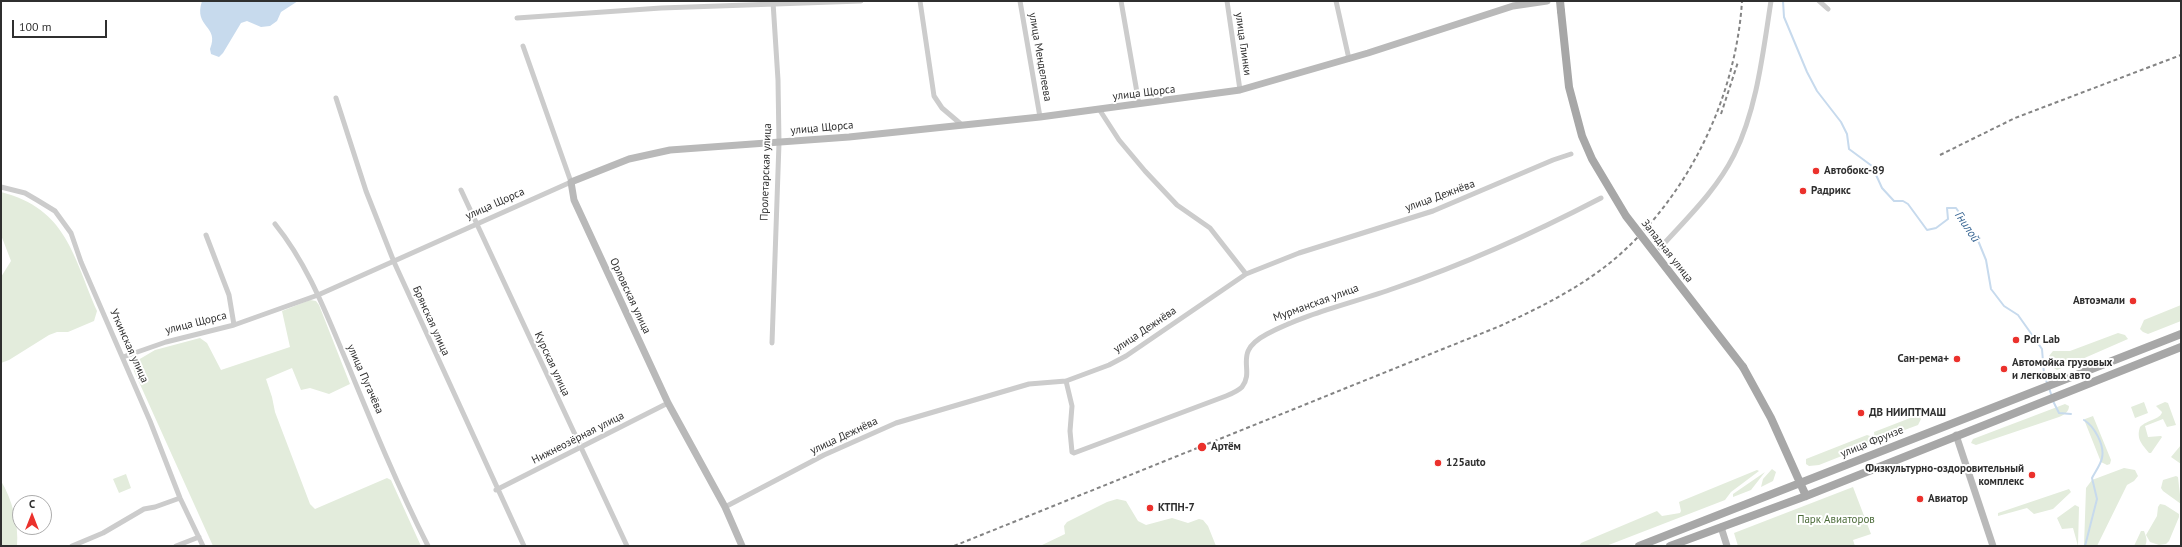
<!DOCTYPE html>
<meta charset="utf-8">
<style>
body{margin:0}
#map{position:relative;width:2182px;height:547px;overflow:hidden;background:#fff;font-family:"PT Sans",sans-serif}
canvas{display:block}
.frame{position:absolute;inset:0;border:2px solid #2f2f2f;pointer-events:none}
.north{position:absolute;left:12px;top:495px;width:40px;height:40px;box-sizing:border-box;background:#fff;border:1px solid #acacac;border-radius:50%;rotate:0deg;font-size:11px;font-weight:700;line-height:16px;text-align:center;color:#2f2f2f}
.north::after{content:'';display:block;margin:auto;width:14px;height:18px;background:#eb312c;clip-path:polygon(50% 0,100% 100%,50% 72%,0 100%)}
.scale{position:absolute;left:12px;top:20px;width:95px;height:18px;box-sizing:border-box;border:2px solid #2f2f2f;border-top:0;padding-left:5px;font-size:12px;line-height:14px;white-space:nowrap;color:#2f2f2f;-webkit-text-stroke:3px #fff;paint-order:stroke}
</style>
<div id="map">
<canvas width="2182" height="547"></canvas>
<div class="frame"></div>
<div class="north">С</div>
<div class="scale">100 m</div>
</div>
<script>
const context = document.querySelector('canvas').getContext('2d');
context.lineJoin = 'round';
function fillPath(path, color) { context.fillStyle = color; context.fill(path, 'evenodd'); }
function stroke(path, color, width, dash) { context.strokeStyle = color; context.lineWidth = width; context.lineCap = dash ? 'butt' : 'round'; context.setLineDash(dash || []); context.stroke(path); }
function label(font, color, halo, rows, align = 'center') {
  context.font = font + ' "PT Sans",sans-serif'; context.lineWidth = 4; context.setLineDash([]); context.textBaseline = 'middle'; context.strokeStyle = halo; context.fillStyle = color; for (const [text, x, y, turn = 0] of rows) {
    context.save(); context.translate(x, y); context.rotate((+turn || 0) * Math.PI / 180); context.textAlign = isNaN(turn) ? turn : align; if (halo) context.strokeText(text, 0, 0); context.fillText(text, 0, 0); context.restore();
  }
}
const green = new Path2D(`
 M 1,192 C 67,209 73,256 97,311 L 94,321 L 68,332 L 57,332 L 49,335 L 9,360 L 1,363 L 1,277 L 11,261 L 1,235 Z
 M 310,300 L 316,301 L 319,305 L 350,384 L 329,394 L 310,388 L 301,390 L 292,368 L 266,379 L 272,397 L 275,412 L 310,504 L 315,509 L 387,478 L 391,480 L 421,546 L 213,546 L 134,371 L 133,363 L 155,350 L 200,338 L 207,343 L 221,370 L 290,347 L 282,311 Z
 M 2181,305 L 2181,321 L 2148,334 L 2143,332 L 2140,329 L 2144,320 Z
 M 2118,333 L 2125,335 L 2128,339 L 2057,370 L 2051,366 L 2049,356 L 2053,351 L 2070,351 Z
 M 2144,402 L 2148,413 L 2135,418 L 2131,407 Z
 M 2165,402 L 2168,403 L 2176,425 L 2167,427 L 2163,419 L 2145,426 L 2148,437 L 2161,436 L 2162,437 L 2151,453 L 2149,453 C 2142,444 2136,439 2140,427 C 2147,420 2161,419 2162,412 L 2156,406 Z
 M 2065,404 L 2069,406 C 2069,412 2064,415 2059,417 L 1976,445 L 1971,443 L 1973,439 Z
 M 1918,415 L 1921,419 L 1918,425 L 1875,441 L 1874,432 Z
 M 2093,416 L 2111,460 L 2110,464 L 2107,465 L 2101,462 L 2085,422 L 2085,419 Z
 M 1867,435 L 1870,436 L 1872,444 L 1819,465 L 1809,466 L 1806,464 L 1806,459 Z
 M 2181,445 L 2181,464 L 2171,457 Z
 M 2124,468 L 2135,470 L 2138,476 L 2134,481 L 2127,485 L 2097,546 L 2084,546 L 2086,488 L 2092,480 Z
 M 1772,469 L 1776,472 L 1773,481 L 1761,487 L 1763,479 Z
 M 1757,470 L 1759,471 L 1731,492 L 1725,500 L 1606,546 L 1579,546 L 1581,543 L 1657,511 L 1662,516 L 1680,513 L 1681,511 L 1679,502 Z
 M 1765,472 L 1751,490 L 1733,497 L 1733,494 Z
 M 126,474 L 131,488 L 119,493 L 113,479 Z
 M 2176,476 L 2178,477 L 2181,504 L 2163,491 L 2161,488 L 2163,480 Z
 M 1,481 C 12,499 19,525 17,546 L 1,546 Z
 M 1853,487 L 1871,534 L 1853,540 L 1855,546 L 1738,546 L 1734,533 Z
 M 2069,489 L 2071,492 L 2053,509 L 2034,514 L 2027,508 L 1998,516 L 1998,513 Z
 M 1117,499 L 1126,501 L 1138,521 L 1146,525 L 1172,518 L 1188,523 L 1199,519 L 1203,520 L 1208,526 L 1216,546 L 1040,546 L 1065,534 L 1064,526 L 1067,522 L 1107,502 Z
 M 2160,504 L 2165,505 L 2179,514 L 2179,517 L 2169,541 L 2166,544 L 2159,545 L 2150,542 L 2146,535 L 2157,516 L 2158,507 Z
 M 2075,505 L 2079,507 L 2078,546 L 2073,528 L 2062,529 L 2057,518 Z
 M 2141,531 L 2144,531 C 2146,537 2148,540 2145,546 L 2134,546 Z`);
const water = new Path2D(`
 M 202,1 L 298,1 L 281,12 L 277,21 L 270,26 L 261,27 L 247,21 L 241,23 L 223,53 L 219,57 L 211,54 L 210,49 C 220,25 193,28 202,1 Z`);
const stream = new Path2D(`
 M 1783,1 L 1784,17 L 1807,72 L 1817,91 L 1841,122 L 1847,134 L 1849,149 L 1872,166 L 1882,188 L 1894,201 L 1903,201 L 1908,204 L 1927,230 L 1936,228 L 1948,219 L 1947,208 L 1956,208 L 1977,238 L 1986,260 L 1991,289 L 2004,306 L 2018,315 L 2042,349 L 2044,374 L 2047,383
 M 2049,388 L 2052,397
 M 2053,401 L 2059,413 L 2071,414
 M 2084,420 C 2094,426 2105,445 2102,458 C 2101,464 2095,472 2092,478 L 2097,499 L 2085,546`);
const street = new Path2D(`
 M 920,1 L 934,96 L 942,108 L 962,125
 M 1020,1 L 1040,117
 M 1121,1 L 1139,104
 M 1227,1 L 1240,90
 M 1336,1 L 1349,59
 M 1819,1 L 1828,9
 M 517,18 L 661,8 L 861,1
 M 336,98 L 366,191 L 394,262 L 524,546
 M 1099,109 L 1119,140 L 1145,171 L 1177,205 L 1210,228 L 1246,274
 M 1,187 L 25,193 L 37,200 L 55,211 L 71,233 L 81,262 L 150,421 L 180,498 L 203,546
 M 461,190 L 627,546
 M 275,224 C 309,266 327,316 348,365 C 373,426 398,487 428,546
 M 206,235 L 229,295 L 234,325
 M 1660,248 C 1686,219 1716,191 1734,155 C 1757,109 1763,52 1771,1
 M 772,343 L 779,143 L 778,80 L 773,2
 M 123,357 L 166,342 L 234,325 L 318,295 L 571,182 L 523,46
 M 1066,381 L 1072,406 L 1070,431 L 1072,452 L 1074,453 L 1226,396 C 1231,394 1238,391 1242,387 C 1256,369 1231,353 1267,334 C 1307,313 1353,303 1395,288 C 1468,263 1532,234 1601,198
 M 496,490 L 668,403
 M 725,507 L 824,455 L 896,423 L 1029,384 L 1066,381 L 1109,365 L 1126,356 L 1246,274 L 1299,253 L 1433,211 L 1553,160 L 1571,154
 M 72,546 L 103,533 L 144,509 L 155,507 L 180,498
 M 176,546 L 199,537`);
const secondary = new Path2D(`
 M 1956,435 L 1993,546
 M 1721,527 L 1727,546
 M 742,546 L 725,507 L 668,403 L 574,200 L 571,182 L 629,159 L 670,150 L 849,137 L 1040,117 L 1240,90 L 1368,53 L 1513,6 L 1547,1`);
const primary = new Path2D(`
 M 1560,1 L 1561,11
 M 1743,367 L 1771,418 L 1806,496
 M 1639,546 L 2181,334
 M 1670,546 L 1806,496 L 2181,347`);
const rail = new Path2D(`
 M 1721,114 L 1738,62
 M 1940,155 L 2015,118 L 2181,55
 M 954,546 L 1500,326 C 1541,307 1582,287 1617,257 C 1689,194 1736,97 1742,1`);
const primaryBridge = new Path2D(`
 M 1561,11 L 1569,87 L 1582,136 L 1592,159 L 1626,216 L 1743,367`);
const markers = [
 [1816,171,4,"#eb312c"],
 [1803,191,4,"#eb312c"],
 [2133,301,4,"#eb312c"],
 [2016,340,4,"#eb312c"],
 [1957,359,4,"#eb312c"],
 [2004,369,4,"#eb312c"],
 [1861,413,4,"#eb312c"],
 [1202,447,5,"#eb312c"],
 [1438,463,4,"#eb312c"],
 [2032,475,4,"#eb312c"],
 [1920,499,4,"#eb312c"],
 [1150,508,4,"#eb312c"]
];
const streetNames = [
 ["улица Глинки",1243,44,82],
 ["улица Менделеева",1040,57,80],
 ["улица Щорса",1144,93,-7],
 ["улица Щорса",822,128,-5],
 ["Пролетарская улица",766,172,-88],
 ["улица Дежнёва",1440,196,-20],
 ["улица Щорса",495,204,-24],
 ["Западная улица",1667,251,52],
 ["Орловская улица",630,296,65],
 ["Мурманская улица",1316,303,-20],
 ["Брянская улица",431,321,66],
 ["улица Щорса",196,323,-14],
 ["улица Дежнёва",1145,330,-34],
 ["Уткинская улица",129,346,66],
 ["Курская улица",552,364,65],
 ["улица Пугачёва",365,379,66],
 ["улица Дежнёва",844,436,-25],
 ["Нижнеозёрная улица",578,438,-27],
 ["улица Фрунзе",1872,442,-22]
];
const poiNames = [
 ["Автобокс-89",1824,171],
 ["Радрикс",1811,191],
 ["Автоэмали",2125,301,"right"],
 ["Pdr Lab",2024,340],
 ["Сан-рема+",1949,359,"right"],
 ["Автомойка грузовых",2012,363],
 ["и легковых авто",2012,376],
 ["ДВ НИИПТМАШ",1869,413],
 ["Артём",1211,447],
 ["125auto",1446,463],
 ["Физкультурно-оздоровительный",2024,469,"right"],
 ["комплекс",2024,482,"right"],
 ["Авиатор",1928,499],
 ["КТПН-7",1158,508]
];
const parkNames = [
 ["Парк Авиаторов",1836,520]
];
const waterNames = [
 ["Гнилой",1967,227,56]
];
fillPath(green, '#e3ecdc');
fillPath(water, '#c7daed');
stroke(stream, '#c7daed', 2);
stroke(street, '#ccc', 5);
stroke(secondary, '#b9b9b9', 7);
stroke(primary, '#a7a7a7', 8);
stroke(rail, '#848484', 2, [4, 3]);
stroke(primaryBridge, '#a7a7a7', 8);
for (const [x, y, r, color] of markers) { const dot = new Path2D(); dot.arc(x, y, r, 0, 2 * Math.PI); context.fillStyle = color; context.fill(dot); stroke(dot, '#fff', 1.5); }
label('11px', '#2f2f2f', '#fff', streetNames);
label('bold 11px', '#2f2f2f', '#fff', poiNames, 'left');
label('11px', '#4c6c3a', '#fff', parkNames);
label('italic 12px', '#3a6794', '#fff', waterNames);
</script>
